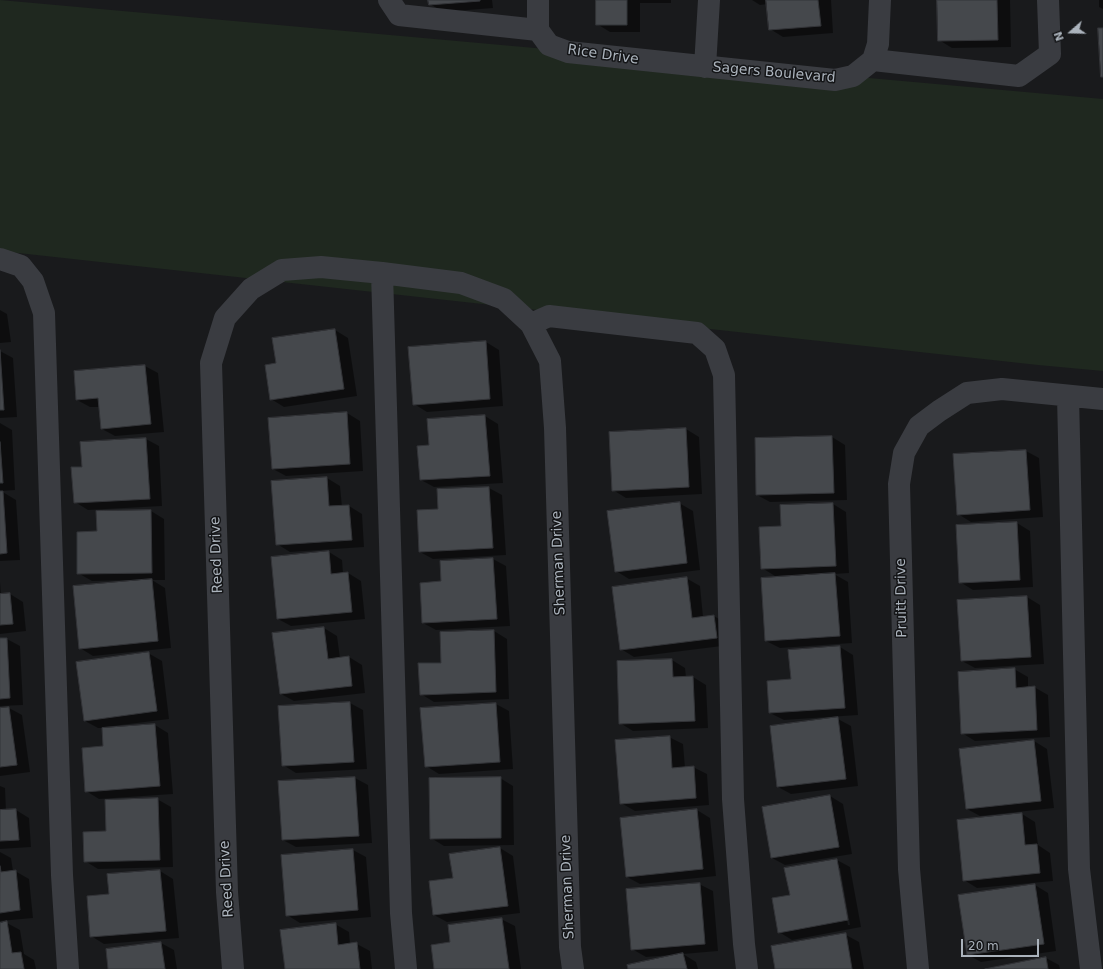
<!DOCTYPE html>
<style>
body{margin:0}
#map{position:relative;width:1103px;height:969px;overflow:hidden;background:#191a1c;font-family:"DejaVu Sans",sans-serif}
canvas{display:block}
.north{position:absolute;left:1051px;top:12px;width:40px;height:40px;-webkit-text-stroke:3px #141517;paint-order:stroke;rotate:250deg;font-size:11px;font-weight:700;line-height:16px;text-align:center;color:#abb3bc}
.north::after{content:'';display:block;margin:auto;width:14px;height:18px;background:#abb3bc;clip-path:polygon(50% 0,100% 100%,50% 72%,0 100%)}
.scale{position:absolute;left:961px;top:939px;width:78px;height:18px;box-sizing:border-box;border:2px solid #abb3bc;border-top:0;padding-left:5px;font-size:12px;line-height:14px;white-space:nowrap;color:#abb3bc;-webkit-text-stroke:3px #141517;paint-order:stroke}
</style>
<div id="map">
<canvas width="1103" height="969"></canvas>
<div class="north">N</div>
<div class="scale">20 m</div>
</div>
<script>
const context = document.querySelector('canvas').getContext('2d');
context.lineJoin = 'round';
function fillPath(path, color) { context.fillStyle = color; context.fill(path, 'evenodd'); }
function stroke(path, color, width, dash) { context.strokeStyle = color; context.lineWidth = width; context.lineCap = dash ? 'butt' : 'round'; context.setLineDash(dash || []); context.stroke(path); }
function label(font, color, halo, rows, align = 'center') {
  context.font = font + ' "DejaVu Sans",sans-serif'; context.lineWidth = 3; context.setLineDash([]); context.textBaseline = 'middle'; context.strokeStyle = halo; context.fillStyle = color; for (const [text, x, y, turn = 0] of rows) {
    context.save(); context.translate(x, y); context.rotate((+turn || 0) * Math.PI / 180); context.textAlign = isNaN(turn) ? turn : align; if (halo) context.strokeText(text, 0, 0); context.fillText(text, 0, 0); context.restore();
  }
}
const green = new Path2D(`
 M 0,0 L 1103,99 L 1103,371 L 1038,365 L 0,251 Z`);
const shadow = new Path2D(`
 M 429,0 L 492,0 L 493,8 L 443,12 L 430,4 Z
 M 597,0 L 671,0 L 671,3 L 640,3 L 640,32 L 610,32 L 597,24 Z
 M 752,0 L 831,0 L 833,33 L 783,37 L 770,29 L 768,4 L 760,5 Z
 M 938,0 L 1010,0 L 1011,47 L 952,48 L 939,40 Z
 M 1099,0 L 1103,0 L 1103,9 L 1099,7 Z
 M 0,310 L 7,314 L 11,342 L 0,343 Z
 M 335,330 L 348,338 L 357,396 L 284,407 L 271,399 L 277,364 Z
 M 486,342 L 499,350 L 503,406 L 427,412 L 414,404 Z
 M 0,351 L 13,358 L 17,417 L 0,418 Z
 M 145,366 L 158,373 L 164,432 L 115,436 L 102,429 L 100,407 L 90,407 L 77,400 Z
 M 347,413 L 360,421 L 363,471 L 286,476 L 273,469 Z
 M 485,416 L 498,424 L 503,483 L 434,487 L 421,480 L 430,446 L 428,420 Z
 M 0,423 L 12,430 L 15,490 L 1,491 L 16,500 L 20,560 L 0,561 Z
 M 686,429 L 699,437 L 702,494 L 626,498 L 613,490 L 610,433 Z
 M 832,437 L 845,445 L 847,500 L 770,502 L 757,495 L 756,439 Z
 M 146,439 L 159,446 L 162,506 L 88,510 L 75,502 L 83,468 Z
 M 1026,451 L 1039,458 L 1043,517 L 971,522 L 958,514 L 954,455 Z
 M 327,478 L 340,486 L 342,507 L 349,506 L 362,514 L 364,547 L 290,552 L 277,544 L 272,482 Z
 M 489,488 L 502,495 L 506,555 L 433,559 L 420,552 L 439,510 Z
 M 679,503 L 693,511 L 700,570 L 629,579 L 616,571 Z
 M 833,504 L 846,512 L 849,573 L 834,574 L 848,582 L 852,643 L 780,648 L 766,641 L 790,575 L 775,576 L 762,568 L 782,527 Z
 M 151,511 L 164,519 L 165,580 L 152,580 L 165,588 L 171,648 L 93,656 L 80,648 L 132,582 L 132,580 L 92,581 L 78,573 L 98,532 L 97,512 Z
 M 1017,523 L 1030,531 L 1033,587 L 973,590 L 960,582 L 957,526 Z
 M 329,552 L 342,560 L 343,573 L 348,573 L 361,581 L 365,619 L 291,626 L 278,619 Z
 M 493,559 L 506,566 L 510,626 L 436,630 L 423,623 L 442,582 L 441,562 Z
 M 686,578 L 700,586 L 703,617 L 714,616 L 727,624 L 730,645 L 634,657 L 621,649 Z
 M 0,582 L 1,595 L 10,594 L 23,602 L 26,631 L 0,634 Z
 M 1027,597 L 1040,605 L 1044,664 L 975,668 L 962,661 Z
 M 324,628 L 337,636 L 340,658 L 349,657 L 362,665 L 365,693 L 294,701 L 281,694 Z
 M 494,631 L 507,639 L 509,699 L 434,702 L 421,694 Z
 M 0,639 L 7,639 L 20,646 L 23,705 L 0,706 Z
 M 840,647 L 853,655 L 858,715 L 784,720 L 770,713 L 792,680 Z
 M 148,653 L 162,661 L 169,719 L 105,727 L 105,729 L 155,725 L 168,733 L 173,794 L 99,799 L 86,791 L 104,747 L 103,728 L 98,728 L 85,721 Z
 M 672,660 L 685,668 L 686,677 L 693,677 L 706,685 L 708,728 L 633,731 L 620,723 Z
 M 1014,669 L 1028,677 L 1028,688 L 1034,687 L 1048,695 L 1050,737 L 975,741 L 962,733 Z
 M 350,703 L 363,710 L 367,769 L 296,773 L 283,765 Z
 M 496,704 L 509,711 L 513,769 L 439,774 L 426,766 Z
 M 9,708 L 22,715 L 30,772 L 0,776 L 0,709 Z
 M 838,719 L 851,726 L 858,786 L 791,794 L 778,787 Z
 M 669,737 L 683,744 L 685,768 L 693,767 L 707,774 L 709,805 L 635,811 L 621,803 Z
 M 1034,741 L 1047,749 L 1054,808 L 980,816 L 967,809 Z
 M 355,778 L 368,785 L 372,843 L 296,847 L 283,840 L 279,782 Z
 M 500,778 L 513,786 L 514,845 L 444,846 L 431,838 Z
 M 0,786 L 5,788 L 6,811 L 16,810 L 29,818 L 31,847 L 0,849 Z
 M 830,796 L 843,804 L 852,854 L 785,865 L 772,858 Z
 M 157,799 L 171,807 L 173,867 L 98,869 L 85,861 L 107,832 Z
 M 697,810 L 710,818 L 716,876 L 640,884 L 627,877 Z
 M 1022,814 L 1035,822 L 1038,845 L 1050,853 L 1053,881 L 977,888 L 964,880 L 958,821 Z
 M 500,848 L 513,856 L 520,913 L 447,922 L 434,915 L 454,879 L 450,854 Z
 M 353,850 L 366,857 L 371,917 L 300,923 L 287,915 Z
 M 0,852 L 11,858 L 13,871 L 15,871 L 29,879 L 33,918 L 0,921 Z
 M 837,860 L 850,867 L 861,927 L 792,940 L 779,932 ZM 838,868 L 840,868 L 850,925 L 848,925 Z
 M 160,871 L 173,879 L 179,938 L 104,944 L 91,936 L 110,895 Z
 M 699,884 L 713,891 L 718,951 L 683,954 L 696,962 L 698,969 L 629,969 L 672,956 L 672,955 L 646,957 L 632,949 Z
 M 1035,885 L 1048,893 L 1056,951 L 981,962 L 968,955 Z
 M 501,919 L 515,926 L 521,969 L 435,969 L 452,943 Z
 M 7,923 L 20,930 L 24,954 L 34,960 L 36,969 L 0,969 L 0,924 Z
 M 335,924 L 349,932 L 350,944 L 357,944 L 370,951 L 372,969 L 286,969 Z
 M 846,935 L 859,942 L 864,969 L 776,969 Z
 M 161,943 L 174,950 L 177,969 L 109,969 Z
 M 1046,958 L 1059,965 L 1060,969 L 990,969 Z`);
const building = new Path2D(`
 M 428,0 L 480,0 L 480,1 L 429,5 Z
 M 596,0 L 627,0 L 627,25 L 596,25 Z
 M 766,0 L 818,0 L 821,26 L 769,30 Z
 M 937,0 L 997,0 L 998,40 L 938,41 Z
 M 1098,28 L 1103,28 L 1103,77 L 1101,77 Z
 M 335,329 L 344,389 L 270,400 L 265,365 L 276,363 L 272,338 Z
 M 486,341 L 490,399 L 413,405 L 408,347 Z
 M 0,350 L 4,410 L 0,410 Z
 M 145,365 L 151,424 L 101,429 L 98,398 L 76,400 L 74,371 Z
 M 347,412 L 350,464 L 272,469 L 268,418 Z
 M 485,415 L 490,476 L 420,480 L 417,446 L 429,445 L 427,419 Z
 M 686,428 L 689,487 L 612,491 L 609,432 Z
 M 832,436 L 834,493 L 756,495 L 755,438 Z
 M 146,438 L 150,499 L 74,503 L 71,467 L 82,467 L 80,442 Z
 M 0,442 L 3,483 L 0,483 Z
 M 1026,450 L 1030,510 L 957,515 L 953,454 Z
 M 327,477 L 329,506 L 349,505 L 352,540 L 276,545 L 271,481 Z
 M 489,487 L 493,548 L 419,552 L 417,510 L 438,509 L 437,489 Z
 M 0,491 L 3,491 L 7,553 L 0,554 Z
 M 680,502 L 687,563 L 615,572 L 607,511 Z
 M 833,503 L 836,566 L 761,569 L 759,527 L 781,526 L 780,505 Z
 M 151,510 L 152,573 L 77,574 L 77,532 L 97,531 L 96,511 Z
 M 1017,522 L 1020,580 L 959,583 L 956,525 Z
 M 329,551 L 331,574 L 348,572 L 352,612 L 277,619 L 271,557 Z
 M 493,558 L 497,619 L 422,623 L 420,583 L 441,581 L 440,561 Z
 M 835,573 L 840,636 L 765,641 L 761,578 Z
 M 687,577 L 692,618 L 714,615 L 717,638 L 620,650 L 612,587 Z
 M 152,579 L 158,641 L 79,649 L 73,586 Z
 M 10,593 L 13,624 L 0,625 L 0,594 Z
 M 1027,596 L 1031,657 L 961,661 L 957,600 Z
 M 324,627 L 328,659 L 349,656 L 352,686 L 280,694 L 272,633 Z
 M 494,630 L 496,692 L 420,695 L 418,663 L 441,663 L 440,632 Z
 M 0,638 L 7,638 L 10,698 L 0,699 Z
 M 840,646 L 845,708 L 769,713 L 767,681 L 791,679 L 788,650 Z
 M 149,652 L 157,711 L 84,721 L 76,662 Z
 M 672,659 L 673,677 L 693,676 L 695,721 L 619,724 L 617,661 Z
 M 1015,668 L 1016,688 L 1035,686 L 1037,730 L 961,734 L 958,672 Z
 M 350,702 L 354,762 L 282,766 L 278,706 Z
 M 496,703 L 500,762 L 425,767 L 420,708 Z
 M 9,707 L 17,765 L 0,767 L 0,708 Z
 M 838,717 L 846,779 L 777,787 L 770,726 Z
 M 155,724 L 160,786 L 85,792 L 82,748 L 103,746 L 102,728 Z
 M 670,736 L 672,768 L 694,766 L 696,798 L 620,804 L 615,740 Z
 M 1034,740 L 1041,801 L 966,809 L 959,749 Z
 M 355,777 L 359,836 L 282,840 L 278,781 Z
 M 501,777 L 501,838 L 430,839 L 429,778 Z
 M 830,795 L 839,847 L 771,858 L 762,807 Z
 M 158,798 L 160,860 L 84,862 L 83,832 L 106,831 L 105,800 Z
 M 16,809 L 19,840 L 0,841 L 0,810 Z
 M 697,809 L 703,869 L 626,877 L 620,818 Z
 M 1022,813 L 1025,845 L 1037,844 L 1040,873 L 963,881 L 957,820 Z
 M 500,847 L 508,906 L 433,915 L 429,881 L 453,878 L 449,854 Z
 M 353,849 L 358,910 L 286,916 L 281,855 Z
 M 837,859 L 848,920 L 778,933 L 772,898 L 790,895 L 784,868 Z
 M 0,866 L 1,872 L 16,870 L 20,910 L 0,913 Z
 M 160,870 L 166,931 L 90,937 L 87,896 L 109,894 L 107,874 Z
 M 700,883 L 705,944 L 631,950 L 626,889 Z
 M 1035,884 L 1044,944 L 967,955 L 958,895 Z
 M 502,918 L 509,969 L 434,969 L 431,945 L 450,942 L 448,925 Z
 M 7,921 L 12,953 L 21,952 L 24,969 L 0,969 L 0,923 Z
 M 336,923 L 338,945 L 357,942 L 360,969 L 285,969 L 280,930 Z
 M 846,933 L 852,969 L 775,969 L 771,946 Z
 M 161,942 L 165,969 L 108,969 L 106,949 Z
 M 683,953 L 687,969 L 628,969 L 627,965 Z
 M 1046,957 L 1048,969 L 985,969 Z`);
const minor = new Path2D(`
 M 389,0 L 399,15 L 538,30
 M 538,0 L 538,30 L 549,45 L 568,52 L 835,80 L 853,76 L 873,60 L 878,44 L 880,0
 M 873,60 L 1019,76 L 1050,54 L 1048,0
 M 705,67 L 709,0
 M 0,259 L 21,266 L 33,281 L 44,313 L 62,875 L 68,969
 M 382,273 L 401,913 L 406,969
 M 531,324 L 549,316 L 697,333 L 715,349 L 724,375 L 733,799 L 744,944 L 747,969
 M 1068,396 L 1079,869 L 1091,969
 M 233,969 L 227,892 L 211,363 L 225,318 L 251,289 L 282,270 L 321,267 L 382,273 L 461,283 L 504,299 L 531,324 L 550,361 L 555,428 L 570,947 L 573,969
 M 918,969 L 909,869 L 899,484 L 904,453 L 919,426 L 939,411 L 967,393 L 1002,389 L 1103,399`);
const streetNames = [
 ["Rice Drive",603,55,8],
 ["Sagers Boulevard",774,73,5],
 ["Reed Drive",217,555,-92],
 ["Sherman Drive",559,563,-92],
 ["Pruitt Drive",902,598,-91],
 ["Reed Drive",227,879,-93],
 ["Sherman Drive",568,887,-92]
];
fillPath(green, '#1f281f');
fillPath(shadow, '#0007');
fillPath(building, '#45484c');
stroke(building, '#333438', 1);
stroke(minor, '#3a3c41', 22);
label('14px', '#abb3bc', '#141517', streetNames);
</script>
